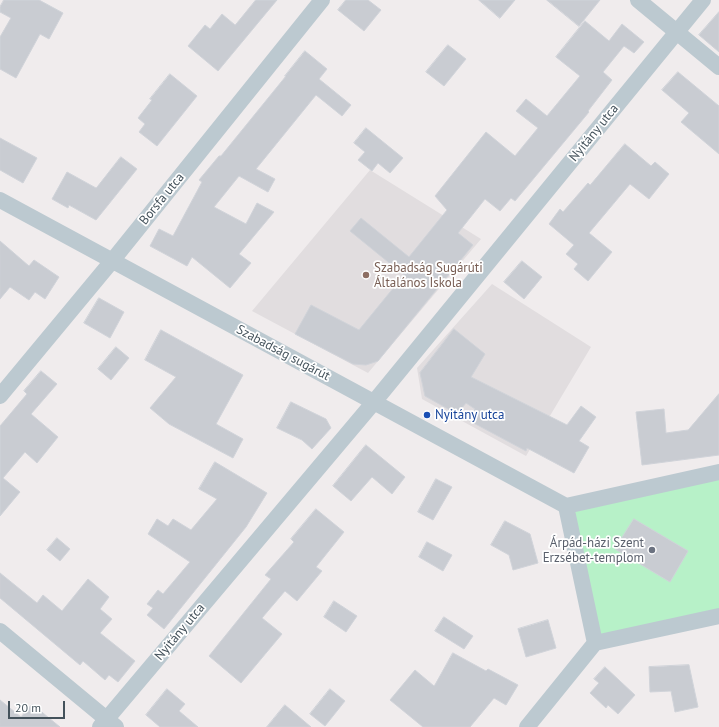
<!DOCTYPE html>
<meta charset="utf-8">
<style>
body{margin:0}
#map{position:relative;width:719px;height:727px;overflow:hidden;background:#f0eced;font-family:"PT Sans",sans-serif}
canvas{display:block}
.scale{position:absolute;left:8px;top:701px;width:57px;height:18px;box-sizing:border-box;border:2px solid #44525b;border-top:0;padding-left:5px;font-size:12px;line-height:14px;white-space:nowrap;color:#44525b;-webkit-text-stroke:3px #fff;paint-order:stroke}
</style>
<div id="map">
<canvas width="719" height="727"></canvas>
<div class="scale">20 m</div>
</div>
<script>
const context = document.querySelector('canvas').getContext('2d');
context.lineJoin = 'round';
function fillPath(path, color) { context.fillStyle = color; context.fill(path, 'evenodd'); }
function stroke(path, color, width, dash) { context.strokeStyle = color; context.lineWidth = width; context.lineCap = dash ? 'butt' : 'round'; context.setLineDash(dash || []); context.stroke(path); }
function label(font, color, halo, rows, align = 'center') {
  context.font = font + ' "PT Sans",sans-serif'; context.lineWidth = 3.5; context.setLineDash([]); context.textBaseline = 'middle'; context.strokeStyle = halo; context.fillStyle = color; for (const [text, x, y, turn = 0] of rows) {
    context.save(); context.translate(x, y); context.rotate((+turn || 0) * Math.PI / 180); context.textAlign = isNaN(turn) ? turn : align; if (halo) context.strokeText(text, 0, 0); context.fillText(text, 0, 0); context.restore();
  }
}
const education = new Path2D(`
 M 370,170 L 481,239 L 368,373 L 252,311 Z
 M 492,284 L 591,347 L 526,456 L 422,399 L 417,368 Z`);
const green = new Path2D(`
 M 719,472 L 719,616 L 595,643 L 566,506 Z`);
const building = new Path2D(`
 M 4,0 L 39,0 L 63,13 L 49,39 L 40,34 L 16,78 L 0,69 L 0,37 L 11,18 L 0,12 L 0,7 Z
 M 256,0 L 277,0 L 218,71 L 188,46 L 205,25 L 210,29 L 222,14 L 235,25 Z
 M 346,0 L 368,0 L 381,10 L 364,31 L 338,10 Z
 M 479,0 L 515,0 L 500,18 Z
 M 547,0 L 600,0 L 579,26 Z
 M 719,12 L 719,52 L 699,35 Z
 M 585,21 L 609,41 L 622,24 L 644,42 L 634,53 L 624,46 L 603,72 L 612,80 L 588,111 L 589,112 L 515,201 L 511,198 L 500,211 L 485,199 L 458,233 L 473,245 L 378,361 L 366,365 L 353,364 L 295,334 L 311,305 L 359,330 L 404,275 L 350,231 L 361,218 L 409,257 L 447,210 L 435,196 L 486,132 L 515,156 L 538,128 L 516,111 L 526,99 L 547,116 L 580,76 L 556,57 Z
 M 448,45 L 466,59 L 444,86 L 426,72 Z
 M 305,51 L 327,69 L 319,79 L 351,105 L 342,116 L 316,95 L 256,169 L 275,179 L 268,192 L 239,176 L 214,207 L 246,224 L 257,203 L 274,212 L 239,254 L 251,263 L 230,288 L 192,257 L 187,266 L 150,246 L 159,229 L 173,236 L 202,182 L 199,180 L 219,156 L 221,156 L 286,76 L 285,76 Z
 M 678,72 L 719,106 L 719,154 L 681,122 L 689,113 L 662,90 Z
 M 170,74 L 197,96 L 157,146 L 139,132 L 145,124 L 138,118 L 152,100 L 150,99 Z
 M 366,128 L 403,158 L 390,173 L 378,163 L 372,171 L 358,160 L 365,152 L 354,143 Z
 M 0,138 L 37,158 L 23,183 L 0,170 Z
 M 625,144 L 651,166 L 655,162 L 669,174 L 649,199 L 630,184 L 589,233 L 612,252 L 588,281 L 574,269 L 578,264 L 566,254 L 574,245 L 549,224 L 560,209 L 563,212 L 588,183 L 590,185 Z
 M 121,157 L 137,169 L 96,220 L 69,205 L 68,208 L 52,199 L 67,172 L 96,188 Z
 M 0,241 L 29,266 L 34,260 L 59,277 L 45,299 L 35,292 L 29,300 L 10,287 L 0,299 Z
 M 522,261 L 542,277 L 524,299 L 504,282 Z
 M 99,298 L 124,312 L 110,338 L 84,323 Z
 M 454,329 L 485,354 L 471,377 L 567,425 L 581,406 L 596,417 L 579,441 L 589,447 L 574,473 L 527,448 L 526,451 L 468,420 L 475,409 L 466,403 L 457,414 L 425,396 L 420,373 Z
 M 161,330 L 243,375 L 216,424 L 243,439 L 233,458 L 169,424 L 150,408 L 176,377 L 145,360 Z
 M 116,347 L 129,358 L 111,380 L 98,369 Z
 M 41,371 L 57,384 L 31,414 L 58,437 L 37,463 L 25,452 L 3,478 L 20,492 L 0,516 L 0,426 L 27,394 L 24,391 Z
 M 719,394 L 719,455 L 642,465 L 636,412 L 664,409 L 666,433 L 688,430 Z
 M 291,402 L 326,419 L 331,428 L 312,449 L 302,440 L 277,428 Z
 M 366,445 L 405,477 L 392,494 L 372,477 L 351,501 L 333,486 Z
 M 215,462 L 267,493 L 246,527 L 164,629 L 147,615 L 153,608 L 147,604 L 158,590 L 163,594 L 190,562 L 148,534 L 157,519 L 168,526 L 173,519 L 191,530 L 217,499 L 199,489 Z
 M 436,479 L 452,487 L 433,520 L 418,512 Z
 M 316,509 L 344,532 L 316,567 L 322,571 L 297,601 L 285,591 L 262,618 L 282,634 L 241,683 L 209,656 L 271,579 L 265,575 L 294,542 L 291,539 Z
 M 634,519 L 688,551 L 670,582 L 615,549 Z
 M 505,521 L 530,534 L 538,563 L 513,570 L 509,555 L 491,545 Z
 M 57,538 L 70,549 L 60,561 L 47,550 Z
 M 427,542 L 452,555 L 443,571 L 419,557 Z
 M 0,573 L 37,603 L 43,595 L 62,611 L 88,579 L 109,597 L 100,609 L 112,619 L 100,633 L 135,661 L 118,682 L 109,675 L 105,680 L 83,661 L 80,665 L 0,598 Z
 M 334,601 L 357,616 L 346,632 L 324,617 Z
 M 444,617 L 473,636 L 464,649 L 435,631 Z
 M 548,620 L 556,648 L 526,657 L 518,629 Z
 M 453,653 L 486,671 L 488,669 L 518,685 L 506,705 L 494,698 L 470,727 L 423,727 L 390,700 L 415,670 L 434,686 Z
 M 689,665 L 698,707 L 675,712 L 671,691 L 650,692 L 649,667 Z
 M 605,667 L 635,695 L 618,714 L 608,705 L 606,708 L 590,693 L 599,683 L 594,679 Z
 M 167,689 L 185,704 L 179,711 L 198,727 L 160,727 L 146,715 Z
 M 330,689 L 345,701 L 325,726 L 310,714 Z
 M 0,700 L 21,717 L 32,704 L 60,727 L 0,727 Z
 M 285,705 L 311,727 L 267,727 Z`);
const street = new Path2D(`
 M 638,0 L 719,67
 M 0,200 L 566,506
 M 0,396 L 112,261 L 322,0
 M 566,506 L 595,643 L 719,616
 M 566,506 L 719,472
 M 0,631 L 116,727
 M 100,727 L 374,402 L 703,0
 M 527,727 L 595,643`);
const markers = [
 [366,275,4,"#8d6e63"],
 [427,415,4,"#1a4fb4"],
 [652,550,4,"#6b7280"]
];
const streetNames = [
 ["Nyitány utca",594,133,-51],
 ["Borsfa utca",162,199,-51],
 ["Szabadság sugárút",283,353,28],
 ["Nyitány utca",180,632,-50]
];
const educationNames = [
 ["Szabadság Sugárúti",374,268],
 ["Általános Iskola",374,283]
];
const transitNames = [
 ["Nyitány utca",435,415]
];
const worshipNames = [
 ["Árpád-házi Szent",644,543],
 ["Erzsébet-templom",644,558]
];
fillPath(education, '#e1dddf');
fillPath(green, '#b7f1c8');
fillPath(building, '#c9ccd2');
stroke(building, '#d0d3d9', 1);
stroke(street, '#bcc9d0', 16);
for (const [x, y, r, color] of markers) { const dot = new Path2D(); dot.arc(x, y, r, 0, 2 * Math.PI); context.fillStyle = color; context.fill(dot); stroke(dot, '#fff', 1.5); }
label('13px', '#44525b', '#fff', streetNames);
label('13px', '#785e54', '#fff', educationNames, 'left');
label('13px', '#164399', '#fff', transitNames, 'left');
label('13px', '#5b616d', '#fff', worshipNames, 'right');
</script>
